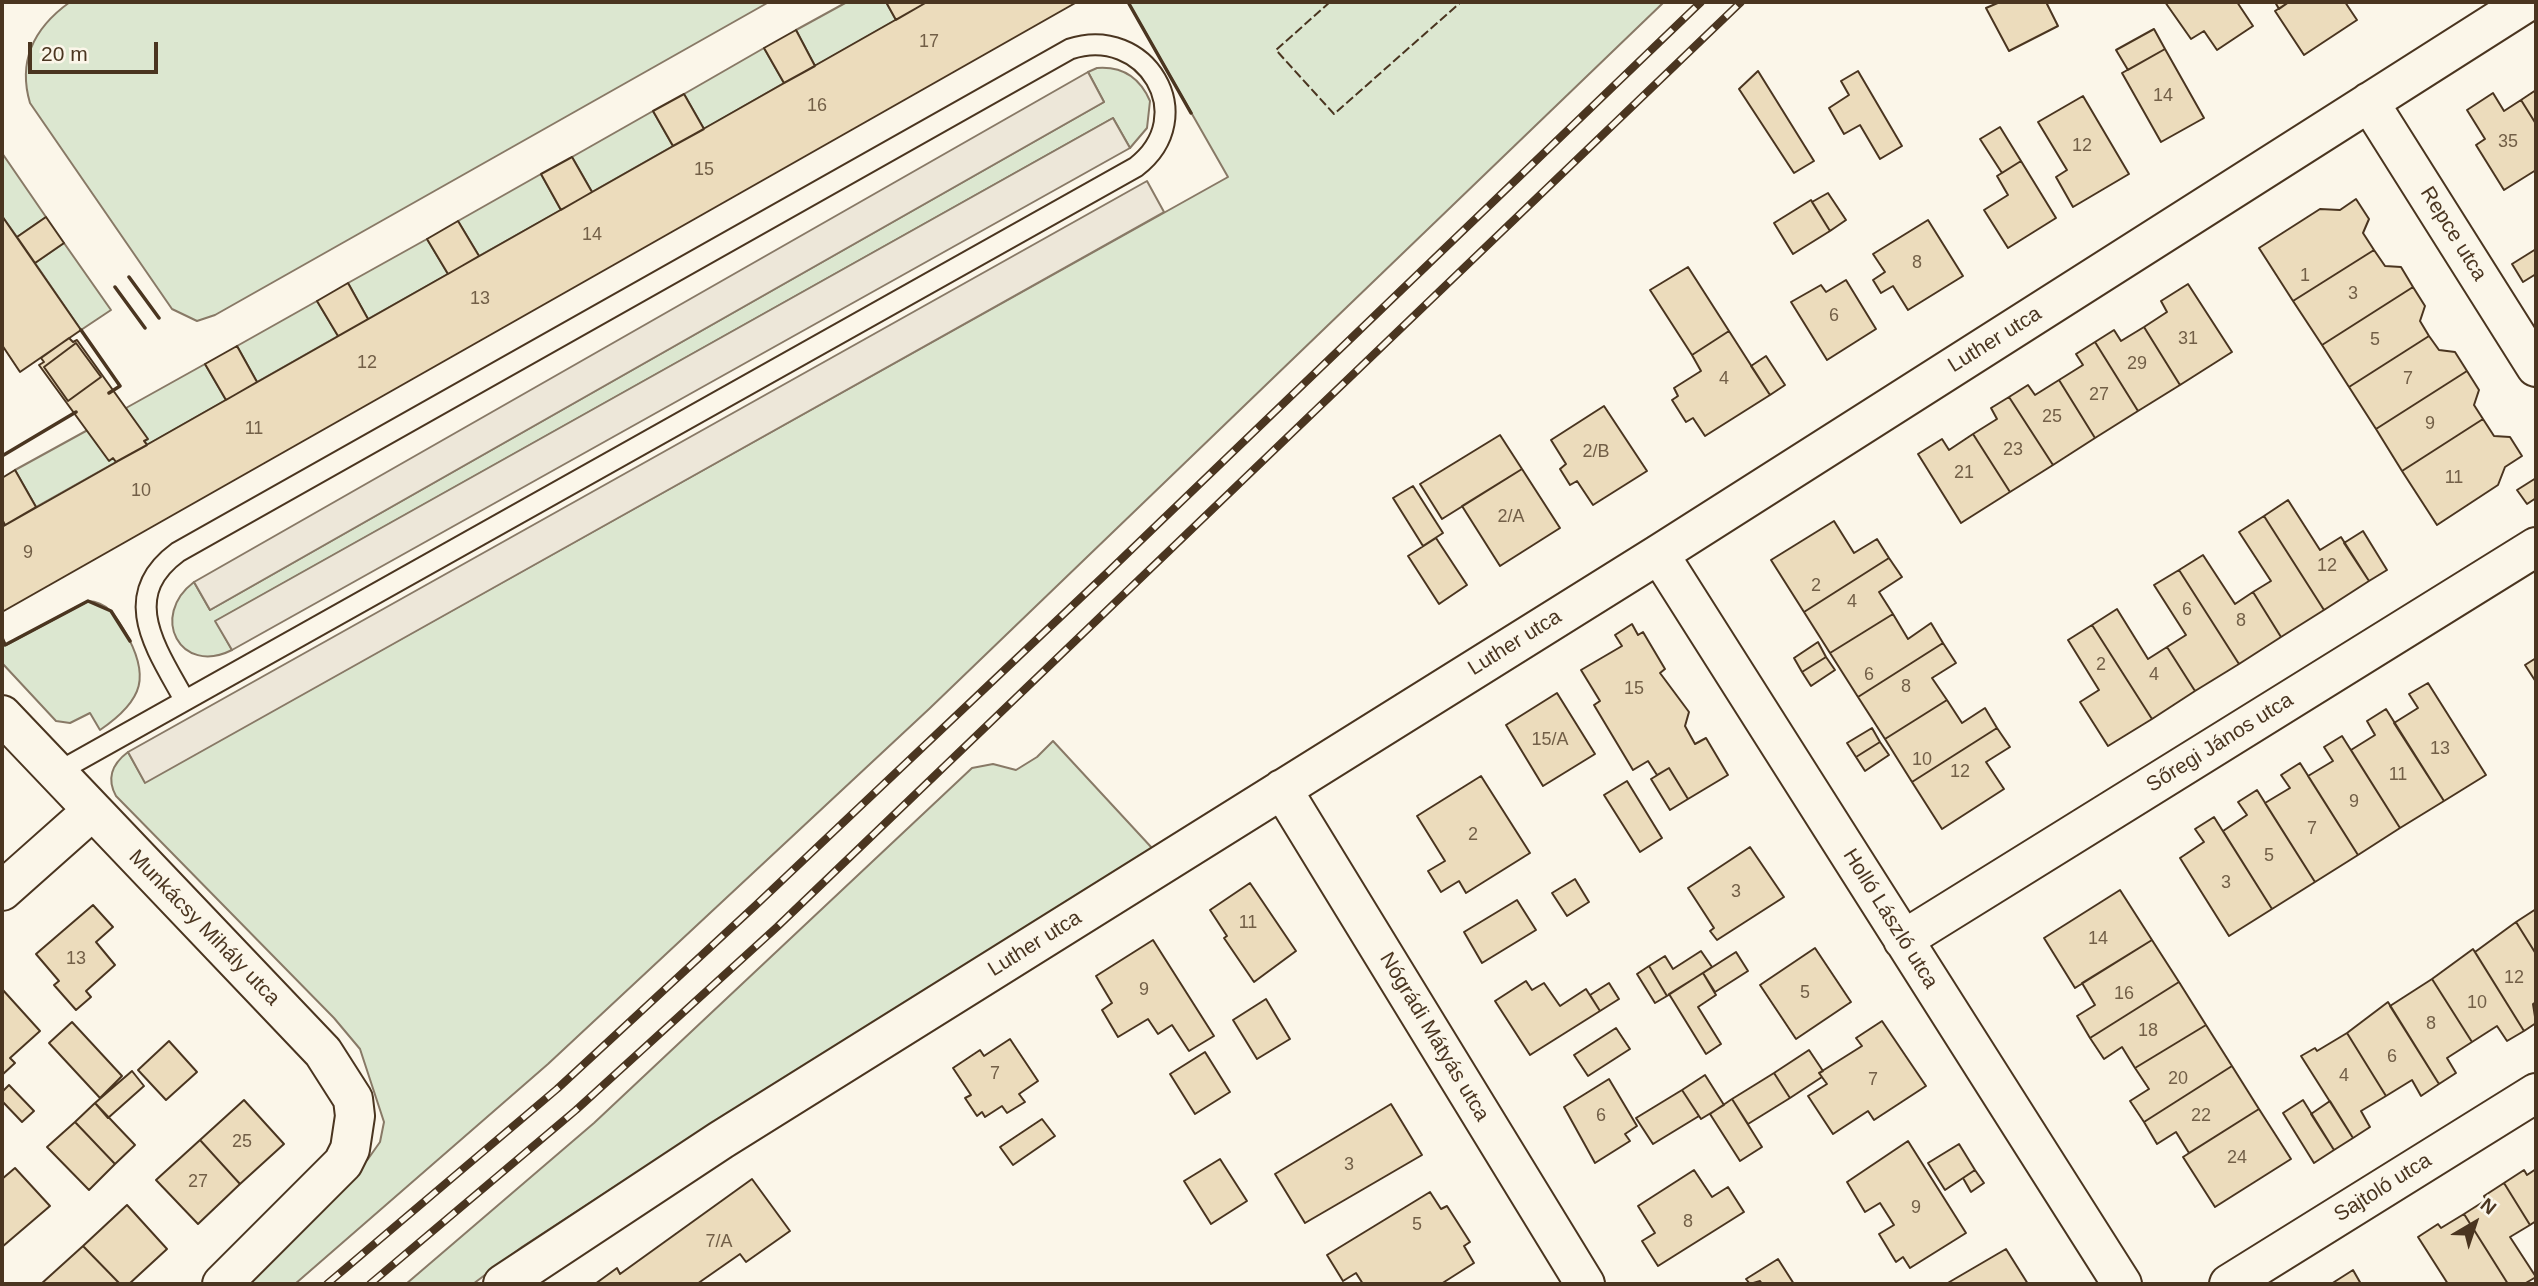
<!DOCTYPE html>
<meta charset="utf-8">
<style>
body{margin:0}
#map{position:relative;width:2538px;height:1286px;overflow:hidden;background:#fbf6e9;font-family:Arial,sans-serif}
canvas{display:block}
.frame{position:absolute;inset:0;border:4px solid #4a3520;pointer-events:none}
.north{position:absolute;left:2440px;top:1188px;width:70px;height:70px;-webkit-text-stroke:5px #fbf6e9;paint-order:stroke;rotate:39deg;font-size:19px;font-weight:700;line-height:28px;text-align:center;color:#4a3520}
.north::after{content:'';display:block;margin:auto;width:24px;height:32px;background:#4a3520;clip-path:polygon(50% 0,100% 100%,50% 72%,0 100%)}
.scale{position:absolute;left:28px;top:42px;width:130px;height:32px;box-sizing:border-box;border:4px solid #4a3520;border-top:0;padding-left:9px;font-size:21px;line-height:24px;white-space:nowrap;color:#4a3520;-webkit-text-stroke:5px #fbf6e9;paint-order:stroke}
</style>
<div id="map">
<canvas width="2538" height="1286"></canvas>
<div class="frame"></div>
<div class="north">N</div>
<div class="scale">20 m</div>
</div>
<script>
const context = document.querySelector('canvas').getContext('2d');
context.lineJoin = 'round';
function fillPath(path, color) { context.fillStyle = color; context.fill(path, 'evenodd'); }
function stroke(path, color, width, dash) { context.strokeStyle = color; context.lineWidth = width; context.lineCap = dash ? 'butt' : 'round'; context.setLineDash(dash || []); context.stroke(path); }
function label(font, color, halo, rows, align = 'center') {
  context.font = font + ' Arial,sans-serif'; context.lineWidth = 5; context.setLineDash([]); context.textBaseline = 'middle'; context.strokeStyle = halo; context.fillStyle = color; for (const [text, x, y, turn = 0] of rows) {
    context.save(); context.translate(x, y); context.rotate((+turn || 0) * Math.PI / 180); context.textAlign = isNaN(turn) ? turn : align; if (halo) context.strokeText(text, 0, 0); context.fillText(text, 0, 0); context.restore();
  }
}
const green = new Path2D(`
 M 70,2 L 769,2 L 215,315 L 197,321 L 172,309 L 30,103 C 17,59 35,27 70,2 Z
 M 847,2 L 886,2 L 896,20 L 815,66 L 796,30 Z
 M 1128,2 L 1664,2 L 929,709 L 548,1064 L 295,1284 L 241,1284 L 368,1159 L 380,1142 L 384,1122 L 360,1049 L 334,1018 L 116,796 C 106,778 112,764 128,752 L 145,782 L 1228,177 Z
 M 764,48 L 784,83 L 704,129 L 684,94 Z
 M 1097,68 C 1123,66 1140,78 1150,101 L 1147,128 L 1130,148 L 1113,118 L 216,621 L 232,650 C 180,676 149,616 194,582 L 210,610 L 1104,102 L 1088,72 Z
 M 653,111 L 673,146 L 592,192 L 572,157 Z
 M 2,153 L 46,217 L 17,237 L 2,216 Z
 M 541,174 L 561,210 L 479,256 L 458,221 Z
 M 427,239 L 448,274 L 368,319 L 348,283 Z
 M 64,243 L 111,310 L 81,330 L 35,263 Z
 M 317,301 L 338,336 L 257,382 L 237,346 Z
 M 205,364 L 226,400 L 147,445 L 126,408 Z
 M 95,426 L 116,462 L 36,507 L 15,470 Z
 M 88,601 C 107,602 115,615 124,630 C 151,676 144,700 100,730 L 90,713 L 70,723 L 56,721 L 2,663 L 2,638 L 6,645 Z
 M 1053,741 L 1152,848 L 714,1122 L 522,1247 L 473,1284 L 406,1284 L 594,1123 L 972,768 L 993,764 L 1016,770 L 1037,757 Z`);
const parking = new Path2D(`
 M 1088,72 L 1104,102 L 210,610 L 194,582 Z
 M 1113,118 L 1130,148 L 232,650 L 215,621 Z
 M 1147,181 L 1164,212 L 145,783 L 128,752 Z`);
const building = new Path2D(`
 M 886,2 L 927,2 L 896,20 Z
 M 927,2 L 1077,2 L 2,612 L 2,527 Z
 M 2000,2 L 2046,2 L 2058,26 L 2009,51 L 1986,8 Z
 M 2165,2 L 2237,2 L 2253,26 L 2217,50 L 2204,31 L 2191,39 Z
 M 2275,2 L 2289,2 L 2279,9 Z
 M 2289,2 L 2345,2 L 2357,20 L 2304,55 L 2275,11 Z
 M 2154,29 L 2165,49 L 2128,70 L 2116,50 Z
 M 796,30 L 815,66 L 784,83 L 764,48 Z
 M 2165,49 L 2204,118 L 2161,142 L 2122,73 Z
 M 1758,71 L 1814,161 L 1794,173 L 1739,89 Z
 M 1858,71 L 1902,146 L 1880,159 L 1860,125 L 1844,134 L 1829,108 L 1849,95 L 1841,81 Z
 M 2536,90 L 2536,124 L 2521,100 Z
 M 2493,93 L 2504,111 L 2521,100 L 2536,124 L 2536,170 L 2504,190 L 2476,145 L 2485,139 L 2467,110 Z
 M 684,94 L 704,129 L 673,146 L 653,111 Z
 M 2083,96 L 2129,174 L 2073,207 L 2056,177 L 2067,170 L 2038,122 Z
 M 2000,127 L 2021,161 L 2002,173 L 1980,139 Z
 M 572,157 L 592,192 L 561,210 L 541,174 Z
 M 2021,161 L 2056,218 L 2008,248 L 1984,210 L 2008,195 L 1997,176 Z
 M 1828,193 L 1846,220 L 1830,231 L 1812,202 Z
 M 2356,199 L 2369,219 L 2363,233 L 2374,250 L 2293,301 L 2259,248 L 2320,209 L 2340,210 Z
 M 1811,200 L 1830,231 L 1793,254 L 1774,223 Z
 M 2,216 L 81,330 L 20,372 L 2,345 Z
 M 46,217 L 64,243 L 35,263 L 17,237 Z
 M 1928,220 L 1963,276 L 1908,310 L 1893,286 L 1881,293 L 1873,280 L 1885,272 L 1873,254 Z
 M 458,221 L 479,256 L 448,274 L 427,239 Z
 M 2536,249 L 2536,274 L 2523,282 L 2512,264 Z
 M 2374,250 L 2385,266 L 2401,267 L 2413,287 L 2322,345 L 2293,301 Z
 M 1688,267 L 1729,331 L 1692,355 L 1650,290 Z
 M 1846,280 L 1876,329 L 1827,360 L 1791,302 L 1821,285 L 1826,292 Z
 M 348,283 L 368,319 L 338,336 L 317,301 Z
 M 2188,284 L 2232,352 L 2180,385 L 2144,327 L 2167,312 L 2161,301 Z
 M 2413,287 L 2425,306 L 2420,321 L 2429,336 L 2349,387 L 2322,345 Z
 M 2144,327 L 2180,385 L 2138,411 L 2095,342 L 2114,330 L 2121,341 Z
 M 1729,331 L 1770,395 L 1705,436 L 1693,418 L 1686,422 L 1672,400 L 1678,396 L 1674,388 L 1701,371 L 1692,355 Z
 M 2429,336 L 2439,350 L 2455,352 L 2467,371 L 2376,429 L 2349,387 Z
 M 69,338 L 73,342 L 77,340 L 148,439 L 144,441 L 147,445 L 116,462 L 113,458 L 109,461 L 39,365 L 44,362 L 41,358 ZM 76,343 L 101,377 L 68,401 L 44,367 Z
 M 2095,342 L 2138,411 L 2095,438 L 2059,380 L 2083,365 L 2076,354 Z
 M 76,343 L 101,377 L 68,401 L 44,367 Z
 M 237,346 L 257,382 L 226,400 L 205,364 Z
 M 1766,356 L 1785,385 L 1770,395 L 1751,366 Z
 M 2467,371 L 2479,390 L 2474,405 L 2483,419 L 2402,471 L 2376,429 Z
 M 2059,380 L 2095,438 L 2053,465 L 2009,397 L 2028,385 L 2035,395 Z
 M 2009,397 L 2053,465 L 2010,492 L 1973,434 L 1997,419 L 1991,408 Z
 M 1604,406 L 1647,471 L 1593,505 L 1577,481 L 1570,485 L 1560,469 L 1566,464 L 1551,440 Z
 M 2483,419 L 2494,436 L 2510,437 L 2522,456 L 2505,467 L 2498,485 L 2437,525 L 2402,471 Z
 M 1973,434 L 2010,492 L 1961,523 L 1918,454 L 1942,439 L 1949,450 Z
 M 1500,435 L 1522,469 L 1442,519 L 1420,484 Z
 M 1522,469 L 1560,528 L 1500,566 L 1462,506 Z
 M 15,470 L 36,507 L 5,525 L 2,519 L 2,478 Z
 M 2536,478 L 2536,498 L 2527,504 L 2517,490 Z
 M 1413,486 L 1443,533 L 1423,546 L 1393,498 Z
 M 2288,500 L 2320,550 L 2341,537 L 2369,581 L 2324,610 L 2264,516 Z
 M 2264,516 L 2324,610 L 2281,637 L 2253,592 L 2271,581 L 2239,532 Z
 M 1834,521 L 1854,553 L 1877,539 L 1889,558 L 1804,612 L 1771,560 Z
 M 2363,531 L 2387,570 L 2369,581 L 2344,543 Z
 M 1436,538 L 1467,585 L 1439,604 L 1408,556 Z
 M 2203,555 L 2235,604 L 2253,592 L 2281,637 L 2239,664 L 2179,570 Z
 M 1889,558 L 1902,577 L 1879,592 L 1893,614 L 1830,653 L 1804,612 Z
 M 2179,570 L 2239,664 L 2195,691 L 2167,647 L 2186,635 L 2154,585 Z
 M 2117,609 L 2148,659 L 2167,647 L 2195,691 L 2152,719 L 2092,625 Z
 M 1893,614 L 1908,639 L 1931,623 L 1943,643 L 1858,697 L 1830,653 Z
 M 1632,624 L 1638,635 L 1643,632 L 1665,669 L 1660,673 L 1689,712 L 1685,726 L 1695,744 L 1706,738 L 1728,775 L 1688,799 L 1669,768 L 1657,775 L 1648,761 L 1633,770 L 1594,705 L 1600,701 L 1581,670 L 1622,646 L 1615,635 Z
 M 2092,625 L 2152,719 L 2108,746 L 2080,702 L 2099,690 L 2068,640 Z
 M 1818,642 L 1826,657 L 1802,672 L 1794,658 Z
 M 1943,643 L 1956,663 L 1932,678 L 1947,700 L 1885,739 L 1858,697 Z
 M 1826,657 L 1835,670 L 1811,686 L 1802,672 Z
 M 2536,658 L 2536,682 L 2525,665 Z
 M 2428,683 L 2486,775 L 2444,801 L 2394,723 L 2418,708 L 2409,694 Z
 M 1557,693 L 1595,754 L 1543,786 L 1506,725 Z
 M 1947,700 L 1962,723 L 1985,708 L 1997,728 L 1912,782 L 1885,739 Z
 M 2386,709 L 2444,801 L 2400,828 L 2351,750 L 2375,735 L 2367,721 Z
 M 1872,728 L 1880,742 L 1856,757 L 1847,743 Z
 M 1997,728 L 2010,747 L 1986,762 L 2004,789 L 1942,829 L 1912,782 Z
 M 2342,736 L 2400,828 L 2358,855 L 2308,776 L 2333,761 L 2324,747 Z
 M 1880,742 L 1889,755 L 1865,771 L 1856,757 Z
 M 2300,763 L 2358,855 L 2315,882 L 2265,803 L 2290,788 L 2281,775 Z
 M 1669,768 L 1688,799 L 1670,810 L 1651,779 Z
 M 1481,776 L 1530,853 L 1466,893 L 1459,881 L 1441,892 L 1428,871 L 1445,861 L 1417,816 Z
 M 1627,781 L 1662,838 L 1640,852 L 1604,795 Z
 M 2257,790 L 2315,882 L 2272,909 L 2223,831 L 2247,815 L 2238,802 Z
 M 2214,817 L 2272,909 L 2229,936 L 2180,858 L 2204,842 L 2195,829 Z
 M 1750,847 L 1784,897 L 1717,940 L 1710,931 L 1714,928 L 1688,888 Z
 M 1575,879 L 1589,902 L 1567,916 L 1552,893 Z
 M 1250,883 L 1296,951 L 1254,982 L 1224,938 L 1227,936 L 1210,910 Z
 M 2120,890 L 2152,940 L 2075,988 L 2044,938 Z
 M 1517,900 L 1536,930 L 1482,963 L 1464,932 Z
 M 93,905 L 113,927 L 96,942 L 115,965 L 86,991 L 91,997 L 76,1010 L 54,985 L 59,981 L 36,954 Z
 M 2536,909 L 2536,954 L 2516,922 Z
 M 2516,922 L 2536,954 L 2536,1002 L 2533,1004 L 2536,1023 L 2524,1031 L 2475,952 Z
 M 1153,940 L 1214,1036 L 1189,1051 L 1172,1025 L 1158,1034 L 1148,1019 L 1118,1037 L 1102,1010 L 1112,1003 L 1096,976 Z
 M 2152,940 L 2179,982 L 2090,1038 L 2077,1016 L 2095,1005 L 2082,983 Z
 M 1815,948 L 1851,1002 L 1796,1039 L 1760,985 Z
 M 2473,949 L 2524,1031 L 2507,1041 L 2497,1026 L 2472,1042 L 2432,979 Z
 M 1701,951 L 1712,967 L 1667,996 L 1649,966 L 1665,956 L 1673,969 Z
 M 1736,952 L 1748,971 L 1715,992 L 1703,973 Z
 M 1649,966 L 1667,996 L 1655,1003 L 1637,974 Z
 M 1703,973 L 1716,995 L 1698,1007 L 1721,1044 L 1706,1054 L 1669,994 Z
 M 2432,979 L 2472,1042 L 2447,1058 L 2456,1073 L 2439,1084 L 2390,1006 Z
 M 1526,981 L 1532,990 L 1544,983 L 1560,1006 L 1586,989 L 1600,1011 L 1530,1055 L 1495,1001 Z
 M 2179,982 L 2206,1025 L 2135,1068 L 2122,1047 L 2104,1059 L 2090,1038 Z
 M 1609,983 L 1619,999 L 1600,1011 L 1590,995 Z
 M 2,989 L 40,1031 L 10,1058 L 15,1063 L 2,1075 Z
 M 1266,999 L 1290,1039 L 1257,1059 L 1233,1020 Z
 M 2388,1002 L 2439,1084 L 2421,1096 L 2412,1080 L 2386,1096 L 2347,1033 Z
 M 1882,1021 L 1926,1086 L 1874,1120 L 1868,1111 L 1833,1134 L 1808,1096 L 1827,1084 L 1819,1073 L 1862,1046 L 1856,1038 Z
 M 72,1022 L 122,1076 L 100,1098 L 49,1043 Z
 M 2206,1025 L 2232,1066 L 2144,1122 L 2130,1101 L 2149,1089 L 2135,1068 Z
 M 1616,1028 L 1630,1049 L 1588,1076 L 1574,1055 Z
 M 2347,1033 L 2386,1096 L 2361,1111 L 2370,1127 L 2353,1138 L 2301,1056 L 2315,1048 L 2317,1051 Z
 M 1010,1039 L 1038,1081 L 1019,1094 L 1025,1102 L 1007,1113 L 1002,1106 L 985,1117 L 982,1112 L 977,1116 L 965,1098 L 971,1095 L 953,1068 L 980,1050 L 984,1056 Z
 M 169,1041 L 197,1072 L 166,1100 L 138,1070 Z
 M 1809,1050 L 1823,1071 L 1819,1073 L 1822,1077 L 1790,1098 L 1774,1073 Z
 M 1205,1052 L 1230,1092 L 1195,1114 L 1170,1074 Z
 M 2232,1066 L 2259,1109 L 2189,1153 L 2176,1132 L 2157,1144 L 2144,1122 Z
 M 132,1071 L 144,1086 L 108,1118 L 95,1103 Z
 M 1774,1073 L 1790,1098 L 1748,1124 L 1732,1099 Z
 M 1705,1075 L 1724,1105 L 1701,1119 L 1682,1090 Z
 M 1609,1079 L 1637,1126 L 1625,1134 L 1630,1141 L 1595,1163 L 1564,1107 Z
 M 9,1085 L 34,1111 L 22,1122 L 2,1101 L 2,1092 Z
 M 1682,1090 L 1699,1116 L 1653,1144 L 1636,1118 Z
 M 1732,1099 L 1762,1147 L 1740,1161 L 1710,1114 Z
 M 244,1100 L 284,1144 L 240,1184 L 200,1140 Z
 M 2303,1100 L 2334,1150 L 2314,1163 L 2283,1113 Z
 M 2330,1101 L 2353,1138 L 2334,1150 L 2311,1114 Z
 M 95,1103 L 135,1145 L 115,1164 L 75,1122 Z
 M 1391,1104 L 1422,1155 L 1305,1223 L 1275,1174 Z
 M 2259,1109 L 2291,1159 L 2215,1207 L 2183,1157 Z
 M 1042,1119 L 1055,1136 L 1013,1165 L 1000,1147 Z
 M 75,1122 L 115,1164 L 89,1190 L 47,1147 Z
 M 200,1140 L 240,1184 L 198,1224 L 156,1180 Z
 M 1908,1141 L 1966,1233 L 1910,1268 L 1903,1257 L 1896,1262 L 1879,1234 L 1894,1225 L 1880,1203 L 1865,1212 L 1847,1182 Z
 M 1959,1144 L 1975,1170 L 1945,1190 L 1928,1163 Z
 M 1220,1159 L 1247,1201 L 1211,1224 L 1184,1181 Z
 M 15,1168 L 50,1206 L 2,1247 L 2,1179 Z
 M 2536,1169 L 2536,1221 L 2530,1225 L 2504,1183 L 2524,1170 L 2527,1175 Z
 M 1694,1170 L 1712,1197 L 1728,1187 L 1744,1212 L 1658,1266 L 1642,1241 L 1655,1233 L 1638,1206 Z
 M 1975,1170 L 1984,1183 L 1971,1192 L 1963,1178 Z
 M 752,1179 L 790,1231 L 746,1262 L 740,1254 L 697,1284 L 595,1284 L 617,1268 L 620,1274 Z
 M 2504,1183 L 2530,1225 L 2510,1237 L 2536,1277 L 2524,1284 L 2508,1284 L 2464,1214 L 2486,1200 L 2484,1196 Z
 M 1430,1192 L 1441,1209 L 1447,1206 L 1470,1242 L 1464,1246 L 1474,1263 L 1441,1284 L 1363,1284 L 1356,1273 L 1343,1281 L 1327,1255 Z
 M 127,1205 L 167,1249 L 129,1284 L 120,1284 L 83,1246 Z
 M 2464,1214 L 2508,1284 L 2448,1284 L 2418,1237 L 2438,1224 L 2441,1228 Z
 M 83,1246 L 120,1284 L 41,1284 Z
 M 2006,1249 L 2028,1284 L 1946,1284 Z
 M 1778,1259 L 1794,1284 L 1762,1284 L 1760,1281 L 1750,1284 L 1746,1279 Z
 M 2353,1270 L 2361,1284 L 2331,1284 Z`);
const service = new Path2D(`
 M 56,773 L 1136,167 C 1202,116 1145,24 1070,49 L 178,552 C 118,596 156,648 184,699`);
const minor = new Path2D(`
 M 2369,102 L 2536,367
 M 1659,554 L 2122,1284
 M 2,715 L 323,1052 L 353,1099 L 355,1116 L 350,1149 L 343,1163 L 222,1284
 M 1282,789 L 1585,1284
 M 2,891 L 92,811
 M 1903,940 L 2536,547
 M 503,1284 L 721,1140 L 1659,554 L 2527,2
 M 2229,1284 L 2536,1093`);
const rail = new Path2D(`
 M 327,1284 L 557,1089 L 756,905 L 1109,571 L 1701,2
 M 370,1284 L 576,1110 L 777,927 L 1741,2`);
const fence = new Path2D(`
 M 1330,2 L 1276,50 L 1334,114 L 1461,2`);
const wall = new Path2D(`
 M 232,2 L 255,2
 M 1128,2 L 1191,113
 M 129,277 L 159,318
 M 115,287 L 145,328
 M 81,330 L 120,386 L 109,393
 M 2,456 L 76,412
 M 2,638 L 5,645 L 88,601 L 111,611 L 130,641`);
const numberNames = [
 ["17",929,42],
 ["14",2163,96],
 ["16",817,106],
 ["35",2508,142],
 ["12",2082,146],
 ["15",704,170],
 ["14",592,235],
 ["8",1917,263],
 ["1",2305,276],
 ["3",2353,294],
 ["13",480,299],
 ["6",1834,316],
 ["31",2188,339],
 ["5",2375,340],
 ["12",367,363],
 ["29",2137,364],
 ["4",1724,379],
 ["7",2408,379],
 ["27",2099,395],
 ["25",2052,417],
 ["9",2430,424],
 ["11",254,429],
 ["23",2013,450],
 ["2/B",1596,452],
 ["21",1964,473],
 ["11",2454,478],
 ["10",141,491],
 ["2/A",1511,517],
 ["9",28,553],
 ["12",2327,566],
 ["2",1816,586],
 ["4",1852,602],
 ["6",2187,610],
 ["8",2241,621],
 ["2",2101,665],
 ["6",1869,675],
 ["4",2154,675],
 ["8",1906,687],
 ["15",1634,689],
 ["15/A",1550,740],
 ["13",2440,749],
 ["10",1922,760],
 ["12",1960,772],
 ["11",2398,775],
 ["9",2354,802],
 ["7",2312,829],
 ["2",1473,835],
 ["5",2269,856],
 ["3",2226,883],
 ["3",1736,892],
 ["11",1248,923],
 ["14",2098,939],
 ["13",76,959],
 ["12",2514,978],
 ["9",1144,990],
 ["5",1805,993],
 ["16",2124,994],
 ["10",2477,1003],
 ["8",2431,1024],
 ["18",2148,1031],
 ["6",2392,1057],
 ["7",995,1074],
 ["4",2344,1076],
 ["20",2178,1079],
 ["7",1873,1080],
 ["6",1601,1116],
 ["22",2201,1116],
 ["25",242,1142],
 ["24",2237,1158],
 ["3",1349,1165],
 ["27",198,1182],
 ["9",1916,1208],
 ["8",1688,1222],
 ["5",1417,1225],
 ["7/A",719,1242]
];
const streetNames = [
 ["Repce utca",2453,234,58],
 ["Luther utca",1995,340,-32],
 ["Luther utca",1515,643,-32],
 ["Sőregi János utca",2220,743,-32],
 ["Holló László utca",1890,919,58],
 ["Munkácsy Mihály utca",204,928,46],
 ["Luther utca",1035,944,-32],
 ["Nógrádi Mátyás utca",1434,1037,59],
 ["Sajtoló utca",2383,1188,-32]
];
fillPath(green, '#dce7d0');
stroke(green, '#887966', 2);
fillPath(parking, '#ede7d9');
stroke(parking, '#887966', 2);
fillPath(building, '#ecdcbc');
stroke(building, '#4a3520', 2);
stroke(service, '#4a3520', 23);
stroke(minor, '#4a3520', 42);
stroke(service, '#fbf6e9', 19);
stroke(minor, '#fbf6e9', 38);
stroke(rail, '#4a3520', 8);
stroke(rail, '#fbf6e9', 5, [16]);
stroke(fence, '#4a3520', 2, [9, 3.5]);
stroke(wall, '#4a3520', 3.5);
label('18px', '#725f47', null, numberNames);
label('21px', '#4a3520', '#fbf6e9', streetNames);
</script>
